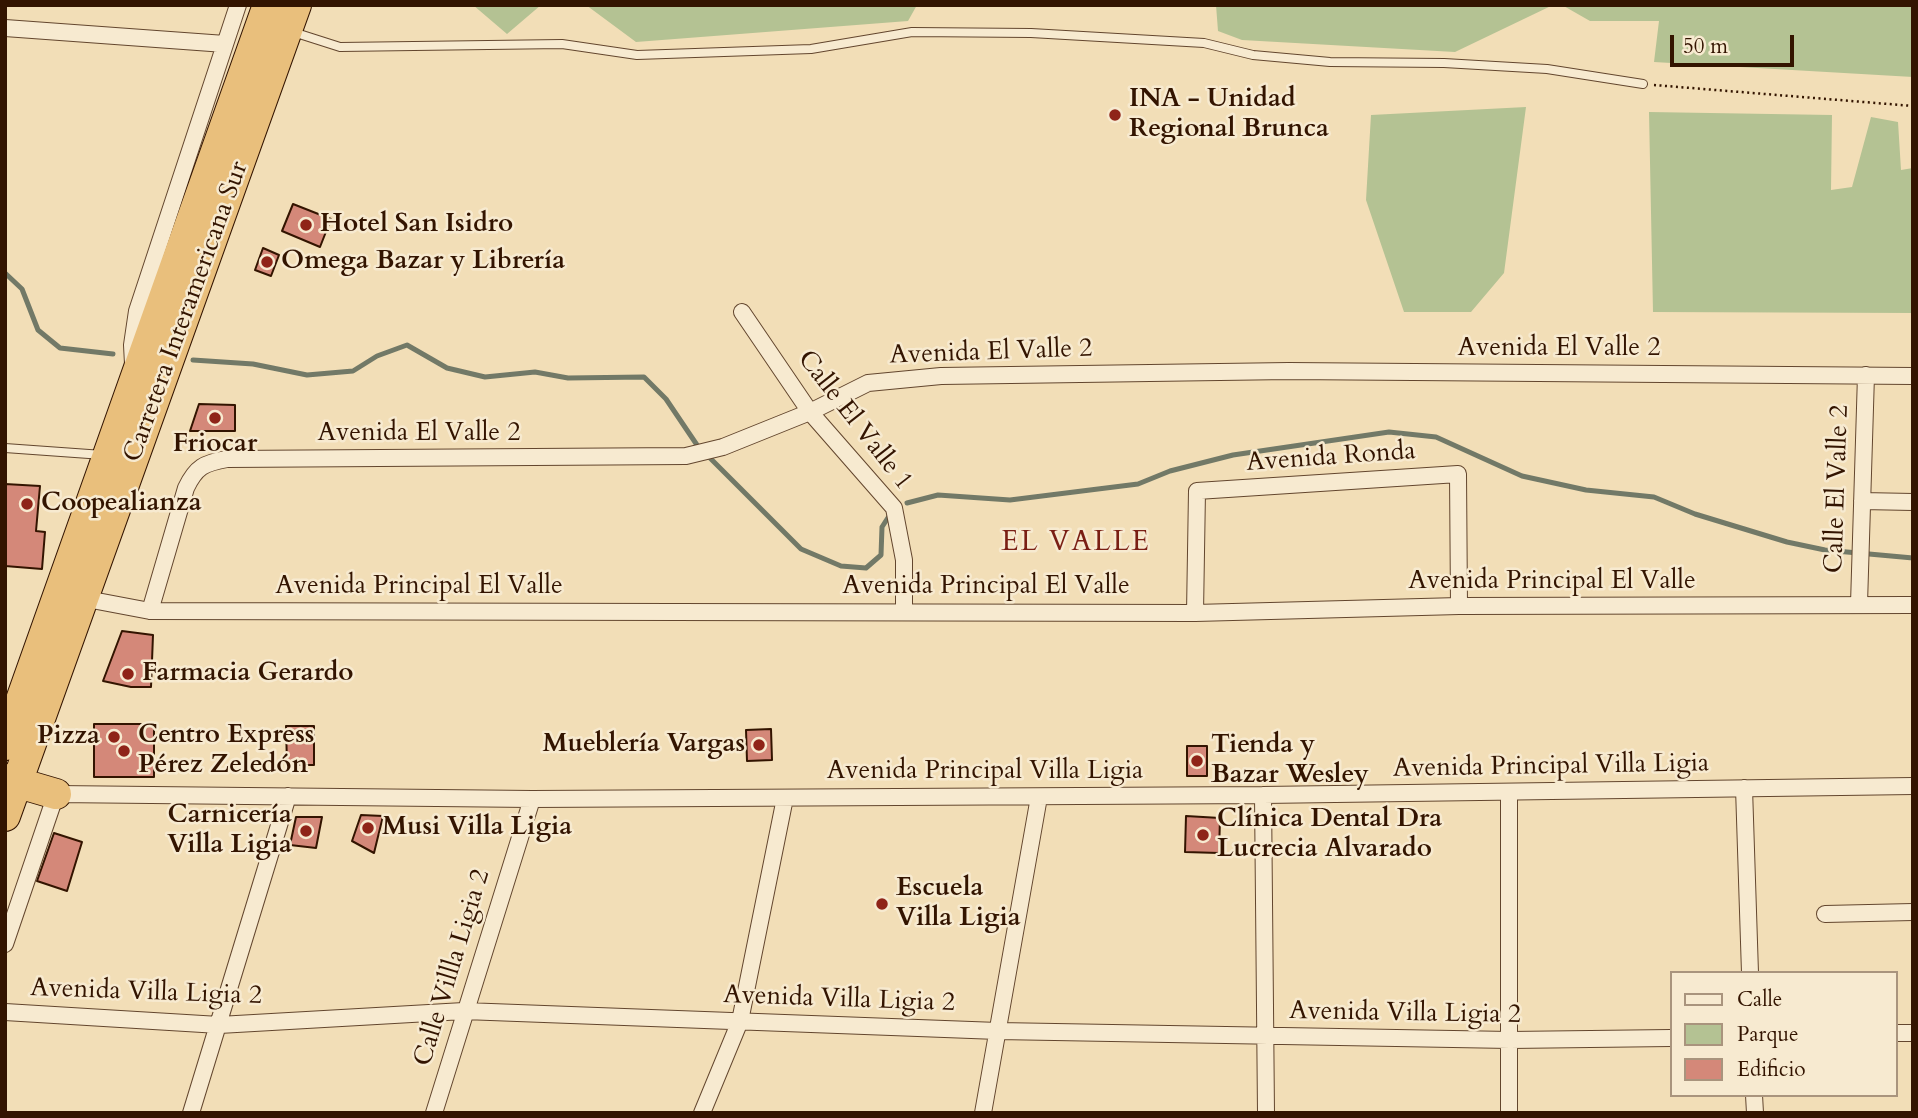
<!DOCTYPE html>
<meta charset="utf-8">
<style>
body{margin:0}
#map{position:relative;width:1918px;height:1118px;overflow:hidden;background:#f2deb7;font-family:Cardo,serif}
canvas{display:block}
.frame{position:absolute;inset:0;border:7px solid #331400;pointer-events:none}
.legend{position:absolute;left:1670px;top:971px;width:228px;height:126px;box-sizing:border-box;background:#f7ead0;border:2px solid #a9947d;margin:0;padding:9px 12px;list-style:none;font-size:21px;color:#331400}
.legend li{display:flex;align-items:center;gap:14px;height:35px}
.legend b{width:35px;border:2px solid #a9947d}
.scale{position:absolute;left:1670px;top:35px;width:124px;height:32px;box-sizing:border-box;border:4px solid #331400;border-top:0;padding-left:9px;font-size:21px;line-height:24px;white-space:nowrap;color:#331400;-webkit-text-stroke:5px #f7ead0;paint-order:stroke}
</style>
<div id="map">
<canvas width="1918" height="1118"></canvas>
<div class="frame"></div>
<ul class="legend">
<li><b style="height:9px;background:#f7ead0"></b>Calle</li>
<li><b style="height:19px;background:#b4c293"></b>Parque</li>
<li><b style="height:19px;background:#d48879"></b>Edificio</li>
</ul>
<div class="scale">50 m</div>
</div>
<script>
const context = document.querySelector('canvas').getContext('2d');
context.lineJoin = 'round';
function fillPath(path, color) { context.fillStyle = color; context.fill(path, 'evenodd'); }
function stroke(path, color, width, dash) { context.strokeStyle = color; context.lineWidth = width; context.lineCap = dash ? 'butt' : 'round'; context.setLineDash(dash || []); context.stroke(path); }
function label(font, color, halo, rows, align = 'center') {
  context.font = font + ' Cardo,serif'; context.lineWidth = 5; context.setLineDash([]); context.textBaseline = 'middle'; context.strokeStyle = halo; context.fillStyle = color; for (const [text, x, y, turn = 0] of rows) {
    context.save(); context.translate(x, y); context.rotate((+turn || 0) * Math.PI / 180); context.textAlign = isNaN(turn) ? turn : align; if (halo) context.strokeText(text, 0, 0); context.fillText(text, 0, 0); context.restore();
  }
}
const green = new Path2D(`
 M 473,5 L 541,5 L 507,34 Z
 M 586,5 L 917,5 L 908,21 L 636,42 Z
 M 1216,5 L 1553,5 L 1455,52 L 1242,40 L 1218,31 Z
 M 1562,5 L 1913,5 L 1913,77 L 1654,62 L 1659,21 L 1590,21 Z
 M 1526,107 L 1504,273 L 1471,312 L 1404,312 L 1366,200 L 1371,115 Z
 M 1649,112 L 1832,115 L 1831,190 L 1852,187 L 1871,117 L 1898,122 L 1901,170 L 1913,168 L 1913,313 L 1653,312 Z`);
const stream = new Path2D(`
 M 5,273 L 22,289 L 38,330 L 60,348 L 113,354
 M 193,360 L 253,364 L 307,375 L 353,371 L 377,356 L 407,345 L 447,368 L 485,377 L 535,372 L 568,378 L 644,377 L 666,399 L 697,445 L 801,549 L 841,566 L 866,568 L 881,555 L 882,527 L 891,513
 M 907,503 L 938,495 L 1010,500 L 1138,484 L 1170,471 L 1233,455 L 1389,432 L 1436,437 L 1522,476 L 1586,490 L 1654,497 L 1695,514 L 1787,542 L 1825,550 L 1913,558`);
const building = new Path2D(`
 M 293,204 L 331,219 L 320,247 L 282,231 Z
 M 263,248 L 279,255 L 271,276 L 255,270 Z
 M 199,404 L 235,405 L 235,431 L 190,431 Z
 M 5,484 L 40,486 L 36,531 L 45,532 L 42,569 L 5,566 Z
 M 122,631 L 153,635 L 151,687 L 131,687 L 103,681 Z
 M 94,724 L 154,724 L 154,777 L 94,777 Z
 M 286,726 L 314,726 L 314,765 L 287,765 Z
 M 771,729 L 772,760 L 747,761 L 746,730 Z
 M 1187,746 L 1207,746 L 1207,776 L 1187,776 Z
 M 361,815 L 383,816 L 374,853 L 352,841 Z
 M 1186,816 L 1220,818 L 1219,853 L 1185,852 Z
 M 296,817 L 322,817 L 316,848 L 290,845 Z
 M 54,833 L 82,842 L 67,891 L 37,881 Z`);
const path = new Path2D(`
 M 1654,85 L 1913,106`);
const lane = new Path2D(`
 M 293,32 L 340,47 L 562,44 L 637,55 L 811,49 L 912,32 L 1031,33 L 1204,43 L 1253,55 L 1330,62 L 1444,63 L 1547,69 L 1643,84
 M 5,448 L 103,455`);
const street = new Path2D(`
 M 5,28 L 225,44
 M 742,312 L 810,412 L 894,508 L 904,560 L 904,611
 M 133,364 L 132,345 L 137,311 L 238,5
 M 1862,501 L 1913,502
 M 76,597 L 150,611 L 1195,613 L 1459,606 L 1913,605
 M 1859,604 L 1866,375
 M 150,611 L 186,488 C 196,467 204,463 227,459 L 686,456 L 723,447 L 810,412 L 868,383 L 941,376 L 1289,371 L 1913,376
 M 1195,613 L 1197,491 L 1458,474 L 1459,606
 M 1744,788 L 1750,973
 M 1263,795 L 1266,1113
 M 1825,914 L 1913,912
 M 5,944 L 56,794 L 532,799 L 1263,795 L 1913,786
 M 5,1012 L 219,1025 L 464,1011 L 998,1031 L 1510,1040 L 1671,1038
 M 1895,1033 L 1913,1033
 M 1754,1095 L 1755,1113
 M 191,1113 L 288,796
 M 434,1113 L 532,799
 M 702,1113 L 740,1021 L 785,798
 M 983,1113 L 1039,797
 M 1509,1113 L 1509,792`);
const highway = new Path2D(`
 M 5,745 L 268,5
 M 5,779 L 56,794
 M 5,816 L 296,5`);
const markers = [
 [1115,115,7,"#8f2418"],
 [306,225,7,"#8f2418"],
 [267,262,7,"#8f2418"],
 [215,418,7,"#8f2418"],
 [27,504,7,"#8f2418"],
 [128,674,7,"#8f2418"],
 [114,737,7,"#8f2418"],
 [759,745,7,"#8f2418"],
 [124,751,7,"#8f2418"],
 [1197,761,7,"#8f2418"],
 [368,828,7,"#8f2418"],
 [306,831,7,"#8f2418"],
 [1203,835,7,"#8f2418"],
 [882,904,7,"#8f2418"]
];
const poiNames = [
 ["INA - Unidad",1129,100],
 ["Regional Brunca",1129,130],
 ["Hotel San Isidro",320,225],
 ["Omega Bazar y Librería",281,262],
 ["Friocar",215,445,"center"],
 ["Coopealianza",41,504],
 ["Farmacia Gerardo",142,674],
 ["Centro Express",138,736],
 ["Pérez Zeledón",138,766],
 ["Pizza",100,737,"right"],
 ["Mueblería Vargas",745,745,"right"],
 ["Tienda y",1211,746],
 ["Bazar Wesley",1211,776],
 ["Carnicería",292,816,"right"],
 ["Villa Ligia",292,846,"right"],
 ["Clínica Dental Dra",1217,820],
 ["Lucrecia Alvarado",1217,850],
 ["Musi Villa Ligia",382,828],
 ["Escuela",896,889],
 ["Villa Ligia",896,919]
];
const streetNames = [
 ["Carretera Interamericana Sur",187,312,-70],
 ["Avenida El Valle 2",1559,349],
 ["Avenida El Valle 2",991,353,-2],
 ["Calle El Valle 1",854,421,52],
 ["Avenida El Valle 2",419,434],
 ["Avenida Ronda",1331,458,-4],
 ["Calle El Valle 2",1838,489,-88],
 ["Avenida Principal El Valle",1552,582],
 ["Avenida Principal El Valle",419,587],
 ["Avenida Principal El Valle",986,587],
 ["Avenida Principal Villa Ligia",1551,767,-1],
 ["Avenida Principal Villa Ligia",985,772],
 ["Calle Villla Ligia 2",453,968,-73],
 ["Avenida Villa Ligia 2",146,993,2],
 ["Avenida Villa Ligia 2",839,1000,2],
 ["Avenida Villa Ligia 2",1405,1014,1]
];
const neighbourhoodNames = [
 ["EL VALLE",1076,544]
];
fillPath(green, '#b4c293');
stroke(stream, '#727967', 5);
fillPath(building, '#d48879');
stroke(building, '#331400', 2);
stroke(lane, '#63462e', 10);
stroke(street, '#63462e', 18);
stroke(highway, '#331400', 32);
stroke(path, '#331400', 2.5, [2, 3.5]);
stroke(lane, '#f7ead0', 8);
stroke(street, '#f7ead0', 16);
stroke(highway, '#e9bf7c', 30);
for (const [x, y, r, color] of markers) { const dot = new Path2D(); dot.arc(x, y, r, 0, 2 * Math.PI); context.fillStyle = color; context.fill(dot); stroke(dot, '#f7ead0', 2.5); }
label('bold 26px', '#331400', '#f7ead0', poiNames, 'left');
label('26px', '#331400', '#f7ead0', streetNames);
context.letterSpacing = '2px';
label('28px', '#7a1f14', '#f7ead0', neighbourhoodNames);
context.letterSpacing = '0px';
</script>
